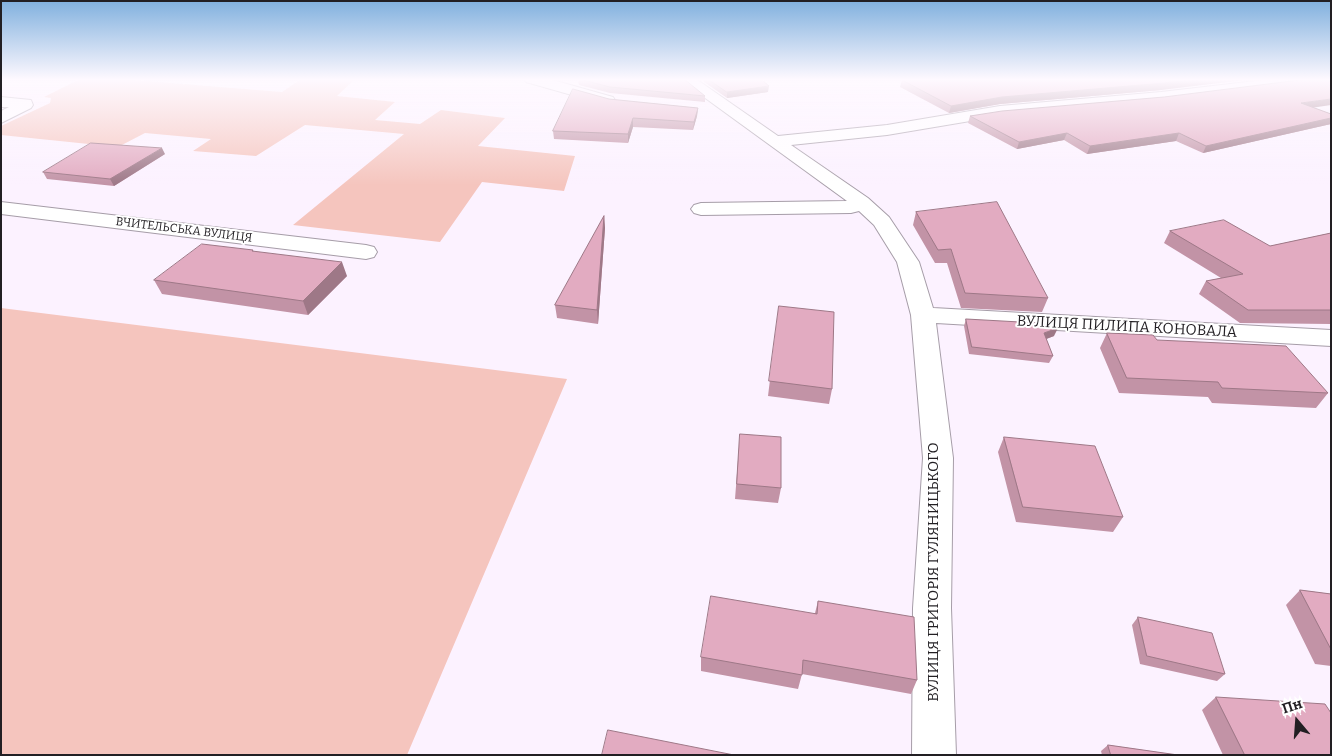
<!DOCTYPE html>
<meta charset="utf-8">
<style>
body{margin:0}
#map{position:relative;width:1332px;height:756px;overflow:hidden;background:#fcf2ff;font-family:Bitter,serif}
canvas{display:block}
.frame{position:absolute;inset:0;border:2px solid #221f23;pointer-events:none}
.north{position:absolute;left:1272px;top:696px;width:50px;height:50px;-webkit-text-stroke:4px #fff;paint-order:stroke;rotate:342deg;font-size:14px;font-weight:700;line-height:20px;text-align:center;color:#221f23}
.north::after{content:'';display:block;margin:auto;width:18px;height:22px;background:#221f23;clip-path:polygon(50% 0,100% 100%,50% 72%,0 100%)}
</style>
<div id="map">
<canvas width="1332" height="756"></canvas>
<div class="frame"></div>
<div class="north">Пн</div>
</div>
<script>
const context = document.querySelector('canvas').getContext('2d');
context.lineJoin = 'round';
function fillPath(path, color) { context.fillStyle = color; context.fill(path, 'evenodd'); }
function stroke(path, color, width, dash) { context.strokeStyle = color; context.lineWidth = width; context.lineCap = dash ? 'butt' : 'round'; context.setLineDash(dash || []); context.stroke(path); }
function label(font, color, halo, rows, align = 'center') {
  context.font = font + ' Bitter,serif'; context.lineWidth = 4; context.setLineDash([]); context.textBaseline = 'middle'; context.strokeStyle = halo; context.fillStyle = color; for (const [text, x, y, turn = 0] of rows) {
    context.save(); context.translate(x, y); context.rotate((+turn || 0) * Math.PI / 180); context.textAlign = isNaN(turn) ? turn : align; if (halo) context.strokeText(text, 0, 0); context.fillText(text, 0, 0); context.restore();
  }
}
const green = new Path2D(`
 M 80,79 L 121,79 L 282,92 L 301,79 L 355,79 L 337,96 L 395,102 L 375,120 L 420,124 L 441,110 L 505,118 L 478,146 L 575,156 L 564,191 L 482,182 L 440,242 L 293,225 L 404,134 L 305,125 L 256,156 L 193,151 L 211,139 L 145,133 L 118,147 L 1,135 L 1,126 L 50,103 L 51,98 L 44,97 Z
 M 1,308 L 567,379 L 407,755 L 1,755 Z`);
const minor = new Path2D(`
 M 524,79 L 549,79 L 613,97 L 615,100 L 607,105 L 526,82 Z
 M 679,79 L 696,79 L 778,136 L 887,125 L 1000,106 L 1161,92 L 1273,79 L 1321,79 L 1314,83 L 1161,102 L 1000,116 L 887,135 L 791,145 L 868,198 L 889,217 L 919,262 L 933,308 L 1331,330 L 1331,346 L 936,323 L 953,458 L 951,608 L 956,755 L 912,755 L 913,608 L 923,458 L 911,315 L 897,262 L 874,225 L 859,211 L 851,213 L 701,215 L 694,213 L 691,209 L 694,205 L 701,203 L 847,201 Z
 M 1,97 L 31,100 L 33,105 L 31,108 L 1,123 L 1,111 L 9,107 L 1,107 Z
 M 1,202 L 366,245 L 374,247 L 377,252 L 374,257 L 366,259 L 1,214 Z`);
const wall = new Path2D(`
 M 578,79 L 705,96 L 705,102 L 610,93 L 579,85 Z
 M 700,79 L 761,79 L 768,92 L 727,98 Z
 M 902,80 L 1161,90 L 1000,104 L 949,113 L 900,87 Z
 M 1164,97 L 1314,108 L 1331,114 L 1331,124 L 1203,153 L 1176,141 L 1087,154 L 1064,140 L 1017,149 L 968,123 L 970,116 Z
 M 609,99 L 698,108 L 697,116 L 693,130 L 633,127 L 628,143 L 554,139 L 553,131 Z
 M 165,154 L 114,186 L 47,179 L 43,172 Z
 M 916,212 L 1048,298 L 1042,312 L 961,308 L 947,263 L 935,263 L 913,225 Z
 M 604,216 L 605,228 L 598,324 L 557,318 L 555,305 Z
 M 1170,231 L 1270,246 L 1331,233 L 1331,324 L 1240,323 L 1199,294 L 1206,281 L 1221,278 L 1164,243 Z
 M 253,250 L 254,252 L 347,276 L 308,315 L 162,294 L 154,280 Z
 M 779,306 L 832,389 L 829,404 L 768,396 Z
 M 966,319 L 1054,336 L 1046,339 L 1053,356 L 1049,363 L 969,354 L 964,326 Z
 M 1107,333 L 1328,393 L 1316,408 L 1212,403 L 1208,397 L 1119,393 L 1100,348 Z
 M 740,434 L 781,488 L 778,503 L 735,499 Z
 M 1004,437 L 1123,517 L 1113,532 L 1016,522 L 998,452 Z
 M 1300,590 L 1331,594 L 1331,666 L 1315,664 L 1286,605 Z
 M 818,601 L 917,680 L 911,694 L 802,674 L 798,689 L 701,671 L 701,657 L 815,613 Z
 M 1138,617 L 1225,674 L 1217,681 L 1140,664 L 1132,625 Z
 M 1216,697 L 1331,755 L 1223,755 L 1202,710 Z
 M 1108,745 L 1178,755 L 1102,755 L 1101,751 Z`);
const shadedWall = new Path2D(`
 M 1198,79 L 1253,79 L 1161,90 L 1000,104 L 949,113 L 951,106 L 1002,97 Z
 M 769,86 L 768,92 L 727,98 L 727,92 Z
 M 1331,99 L 1331,105 L 1297,110 L 1301,103 Z
 M 698,108 L 697,116 L 693,130 L 694,122 Z
 M 633,118 L 633,127 L 628,143 L 628,134 Z
 M 1331,118 L 1331,124 L 1203,153 L 1206,146 Z
 M 1067,133 L 1064,140 L 1017,149 L 1019,142 Z
 M 1179,133 L 1176,141 L 1087,154 L 1090,146 Z
 M 162,148 L 165,154 L 114,186 L 110,179 Z
 M 604,216 L 605,228 L 598,324 L 597,310 Z
 M 342,262 L 347,276 L 308,315 L 303,301 Z
 M 1058,328 L 1054,336 L 1041,341 L 1044,333 Z`);
const building = new Path2D(`
 M 580,79 L 684,79 L 705,96 L 610,87 Z
 M 708,79 L 761,79 L 769,86 L 727,92 Z
 M 906,79 L 1198,79 L 1164,83 L 1002,97 L 951,106 L 902,80 Z
 M 1308,79 L 1331,79 L 1331,99 L 1301,103 L 1331,114 L 1331,118 L 1206,146 L 1179,133 L 1090,146 L 1067,133 L 1019,142 L 970,116 L 1002,111 L 1164,97 Z
 M 573,89 L 609,99 L 698,108 L 694,122 L 633,118 L 628,134 L 553,131 Z
 M 91,143 L 162,148 L 110,179 L 43,172 Z
 M 997,202 L 1048,298 L 965,293 L 951,249 L 938,250 L 916,212 Z
 M 604,216 L 597,310 L 555,305 Z
 M 1224,220 L 1270,246 L 1331,233 L 1331,310 L 1248,310 L 1206,281 L 1243,274 L 1170,231 Z
 M 202,244 L 253,250 L 252,251 L 342,262 L 303,301 L 154,280 Z
 M 779,306 L 834,312 L 832,389 L 769,381 Z
 M 966,319 L 1056,324 L 1058,328 L 1044,333 L 1053,356 L 972,347 Z
 M 1107,333 L 1153,335 L 1157,340 L 1286,346 L 1328,393 L 1222,388 L 1218,382 L 1127,378 Z
 M 740,434 L 781,437 L 781,488 L 737,484 Z
 M 1004,437 L 1095,446 L 1123,517 L 1023,507 Z
 M 1300,590 L 1331,594 L 1331,649 Z
 M 711,596 L 817,614 L 818,601 L 914,617 L 917,680 L 803,660 L 802,675 L 701,657 Z
 M 1138,617 L 1212,633 L 1225,674 L 1147,656 Z
 M 1216,697 L 1325,704 L 1331,713 L 1331,755 L 1245,755 Z
 M 608,730 L 734,755 L 602,755 Z
 M 1108,745 L 1178,755 L 1111,755 Z`);
const farStreetnames = [
 ["ВЧИТЕЛЬСЬКА ВУЛИЦЯ",184,230,7]
];
const streetNames = [
 ["ВУЛИЦЯ ПИЛИПА КОНОВАЛА",1127,327,3],
 ["ВУЛИЦЯ ГРИГОРІЯ ГУЛЯНИЦЬКОГО",934,572,-90]
];
fillPath(green, '#f5c5be');
stroke(minor, '#a69da8', 2);
fillPath(minor, '#fff');
fillPath(wall, '#c293a6');
fillPath(shadedWall, '#9e7887');
fillPath(building, '#e2abc1');
stroke(building, '#9e7887', 1);
const sky = context.createLinearGradient(0, 0, 0, 185);
sky.addColorStop(0, '#80b0de');
sky.addColorStop(0.43, '#fef9ff');
sky.addColorStop(1, '#fef9ff00');
context.fillStyle = sky;
context.fillRect(0, 0, 1332, 185);
label('12px', '#221f23', '#fff', farStreetnames);
label('15px', '#221f23', '#fff', streetNames);
</script>
